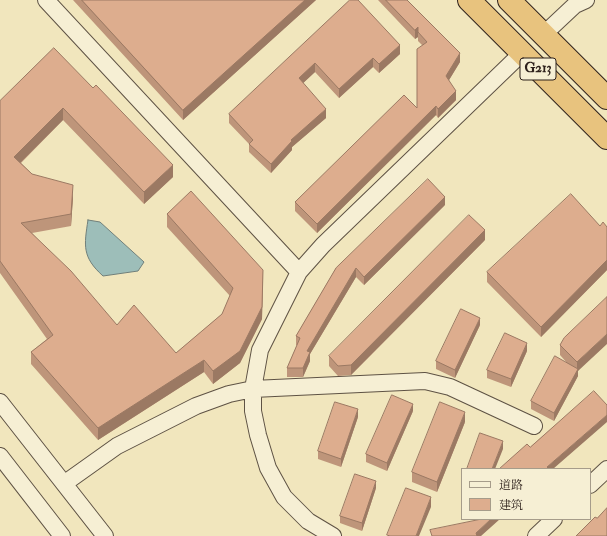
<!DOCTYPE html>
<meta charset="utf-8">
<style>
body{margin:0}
#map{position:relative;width:607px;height:536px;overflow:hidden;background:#f1e6bd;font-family:"IM FELL Double Pica","Noto Serif SC",serif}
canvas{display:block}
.legend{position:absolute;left:461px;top:468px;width:130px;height:52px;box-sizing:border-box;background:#f6efd4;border:1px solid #a69c8a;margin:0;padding:5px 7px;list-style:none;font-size:12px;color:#2d201b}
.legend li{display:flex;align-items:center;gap:8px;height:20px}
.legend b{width:20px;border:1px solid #a69c8a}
</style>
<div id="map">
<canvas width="607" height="536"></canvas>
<ul class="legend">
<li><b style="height:5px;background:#f6efd4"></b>道路</li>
<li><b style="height:11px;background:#ddad8e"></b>建筑</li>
</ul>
</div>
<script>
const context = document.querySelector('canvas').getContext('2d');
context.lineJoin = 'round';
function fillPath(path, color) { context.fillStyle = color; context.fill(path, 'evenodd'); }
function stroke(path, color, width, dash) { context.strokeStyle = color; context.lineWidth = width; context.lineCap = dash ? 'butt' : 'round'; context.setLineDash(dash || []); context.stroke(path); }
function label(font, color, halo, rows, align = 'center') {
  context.font = font + ' "IM FELL Double Pica",serif'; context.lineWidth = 3.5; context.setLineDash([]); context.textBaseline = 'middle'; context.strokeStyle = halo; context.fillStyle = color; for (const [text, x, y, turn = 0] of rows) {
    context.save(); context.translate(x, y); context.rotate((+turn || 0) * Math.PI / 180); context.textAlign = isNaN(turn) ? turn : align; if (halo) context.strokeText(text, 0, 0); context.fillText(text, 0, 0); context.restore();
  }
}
const water = new Path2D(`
 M 88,220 L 100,222 L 144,262 L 138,271 L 103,276 C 82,257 84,246 88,220 Z`);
const minor = new Path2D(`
 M 46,0 L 299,272
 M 543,35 L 575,5 L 586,0
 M 0,402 L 105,536
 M 0,456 L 62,536
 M 65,483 L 117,446 L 196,406 L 229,394 L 253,389 L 425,381 L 450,387 L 534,426
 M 590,485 L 607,469
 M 333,536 L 308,521 L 284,497 L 268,468 L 258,435 L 253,411 L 253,389 L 260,350 L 299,272 L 323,245 L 522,53
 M 536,536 L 554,519`);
const highway = new Path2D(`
 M 469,0 L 607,138
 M 509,0 L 607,98`);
const wall = new Path2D(`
 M 73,0 L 316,0 L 183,120 Z
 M 350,0 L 400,54 L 379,73 L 373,67 L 339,98 L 315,72 L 303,83 L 326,118 L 292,147 L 292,150 L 271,173 L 249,152 L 249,144 L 229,123 L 229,114 Z
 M 378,0 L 407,0 L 460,62 L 449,80 L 456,100 L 438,118 L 436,115 L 317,233 L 295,211 L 295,202 L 417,108 L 422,45 L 418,41 L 418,37 L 415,39 Z
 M 54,48 L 173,177 L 144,204 L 63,120 L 21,163 L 32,174 L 73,197 L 71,226 L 32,233 L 117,325 L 176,353 L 222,314 L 230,296 L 167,227 L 167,214 L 263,282 L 262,319 L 240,363 L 213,384 L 204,372 L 98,440 L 31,364 L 31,352 L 47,339 L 0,273 L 0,101 Z
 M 445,205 L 364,285 L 356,277 L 310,354 L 310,361 L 303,377 L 287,377 L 287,368 L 297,345 L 296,345 L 296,336 L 336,268 Z
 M 600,226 L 607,227 L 607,270 L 541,337 L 487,282 L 487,272 Z
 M 485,240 L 351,375 L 338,376 L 329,366 L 329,356 Z
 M 607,297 L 578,371 L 578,376 L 554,421 L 531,409 L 531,401 L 567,363 L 560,355 L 560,345 Z
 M 480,325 L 455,378 L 436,369 L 436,361 Z
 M 527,351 L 511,387 L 487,378 L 487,370 Z
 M 413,411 L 387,471 L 366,462 L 366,454 Z
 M 358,417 L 341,467 L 318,459 L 318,451 Z
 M 465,422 L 437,492 L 412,482 L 412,472 Z
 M 462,481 L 462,491 L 461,490 L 461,483 Z
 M 376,488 L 362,531 L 340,523 L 340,516 Z`);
const shadedWall = new Path2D(`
 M 305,0 L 316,0 L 183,120 L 183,110 Z
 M 418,27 L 418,37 L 415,39 L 415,30 Z
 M 400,45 L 400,54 L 379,73 L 379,64 Z
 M 460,53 L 460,62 L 446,85 L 446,76 Z
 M 373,58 L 373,67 L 339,98 L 339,89 Z
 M 315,63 L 315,72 L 299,87 L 299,78 Z
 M 456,91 L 456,100 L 438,118 L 438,109 Z
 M 436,106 L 436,115 L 317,233 L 317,224 Z
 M 63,108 L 63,120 L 14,169 L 14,157 Z
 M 326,109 L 326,118 L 292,147 L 292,150 L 271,173 L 271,164 L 291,140 Z
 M 173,165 L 173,177 L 144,204 L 144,192 Z
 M 73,185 L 73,197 L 71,226 L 71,214 Z
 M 445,197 L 445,205 L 364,285 L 364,277 Z
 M 485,230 L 485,240 L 351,375 L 351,365 Z
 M 607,260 L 607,270 L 541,337 L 541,327 Z
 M 356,268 L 356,277 L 310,354 L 310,361 L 303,377 L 303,368 L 307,351 Z
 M 263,270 L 262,319 L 240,363 L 213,384 L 213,371 Z
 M 480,318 L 480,325 L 455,378 L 455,370 Z
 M 607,334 L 607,344 L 578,371 L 578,376 L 554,421 L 554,413 L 577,371 L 577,362 Z
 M 527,343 L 527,351 L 511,387 L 511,379 Z
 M 204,360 L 204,372 L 98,440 L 98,428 Z
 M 413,404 L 413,411 L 387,471 L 387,463 Z
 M 358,409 L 358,417 L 341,467 L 341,459 Z
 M 465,412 L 465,422 L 437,492 L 437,482 Z
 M 607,415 L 607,422 L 553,469 L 547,469 L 547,467 Z
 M 503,441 L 503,449 L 495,469 L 492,469 Z
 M 376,481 L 376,488 L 362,531 L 362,523 Z
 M 431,497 L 431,507 L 419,536 L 416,536 Z
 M 491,519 L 500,519 L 481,536 L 476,536 L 476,533 Z`);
const building = new Path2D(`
 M 82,0 L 305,0 L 183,110 Z
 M 350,0 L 358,0 L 400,45 L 379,64 L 373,58 L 339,89 L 315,63 L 299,78 L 326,109 L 291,140 L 292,141 L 271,164 L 249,144 L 253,140 L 229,114 Z
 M 386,0 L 407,0 L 460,53 L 446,76 L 456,91 L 438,109 L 436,106 L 317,224 L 295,202 L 404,95 L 417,108 L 417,49 L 427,42 L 418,32 L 418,27 L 415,30 Z
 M 54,48 L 93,88 L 96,85 L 173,165 L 144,192 L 63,108 L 14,157 L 32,174 L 73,185 L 71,214 L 21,223 L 71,271 L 117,325 L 134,305 L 176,353 L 222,314 L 233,288 L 167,214 L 191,191 L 263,270 L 262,307 L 240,351 L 213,371 L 204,360 L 98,428 L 31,352 L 53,335 L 0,261 L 0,101 Z
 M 428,179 L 445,197 L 364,277 L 356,268 L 307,351 L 310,352 L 303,368 L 287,368 L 300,338 L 296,336 L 336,268 Z
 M 571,194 L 600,226 L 603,222 L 607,227 L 607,260 L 541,327 L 487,272 Z
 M 469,215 L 485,230 L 351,365 L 338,366 L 329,356 Z
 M 607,297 L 607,334 L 577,362 L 560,345 L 564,338 Z
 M 461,309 L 480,318 L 455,370 L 436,361 Z
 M 505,333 L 527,343 L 511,379 L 487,370 Z
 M 555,356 L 578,369 L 554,413 L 531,401 Z
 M 594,391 L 607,405 L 607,415 L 547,467 L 548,468 L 547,469 L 499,469 L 527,444 L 530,447 Z
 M 392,395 L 413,404 L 387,463 L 366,454 Z
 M 335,402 L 358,409 L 341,459 L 318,451 Z
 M 440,402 L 465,412 L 437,482 L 412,472 Z
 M 480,433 L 503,441 L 492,469 L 467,469 Z
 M 355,474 L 376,481 L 362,523 L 340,516 Z
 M 406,488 L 431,497 L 416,536 L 390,536 L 387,535 Z
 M 607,508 L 607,536 L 576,536 L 595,517 L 597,518 Z
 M 482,519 L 491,519 L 476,533 L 477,536 L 432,536 L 430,530 Z`);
const shields = [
 [538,69,36]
];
const shieldNames = [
 ["G213",538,69]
];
fillPath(water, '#9dbeb9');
stroke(water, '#707f7a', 1);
stroke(minor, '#5e5244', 18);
stroke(highway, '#2d201b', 24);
stroke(minor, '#f6efd4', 16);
stroke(highway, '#e8c37e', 22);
fillPath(wall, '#be957a');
fillPath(shadedWall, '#9b7963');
fillPath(building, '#ddad8e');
stroke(building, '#9b7963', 1);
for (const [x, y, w] of shields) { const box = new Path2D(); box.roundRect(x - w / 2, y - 11, w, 22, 3); context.fillStyle = '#f6efd4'; context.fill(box); stroke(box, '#2d201b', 1); }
label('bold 13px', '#2d201b', null, shieldNames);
</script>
